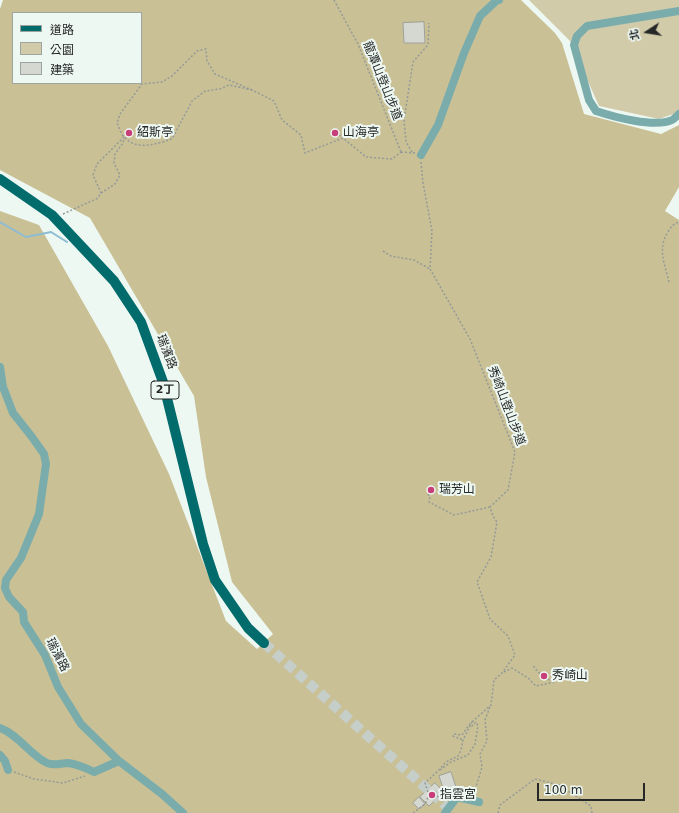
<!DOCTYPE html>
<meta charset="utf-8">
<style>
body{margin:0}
#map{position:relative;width:679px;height:813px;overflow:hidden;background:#eef8f3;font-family:"DejaVu Sans","Noto Sans TC",sans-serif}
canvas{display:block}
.legend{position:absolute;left:12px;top:12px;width:130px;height:72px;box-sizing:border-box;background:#eef8f3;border:1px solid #9ea5a1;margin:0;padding:5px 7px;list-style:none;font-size:12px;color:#252827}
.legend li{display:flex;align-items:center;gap:8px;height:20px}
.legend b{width:20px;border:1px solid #9ea5a1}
.north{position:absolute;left:627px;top:12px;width:40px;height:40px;-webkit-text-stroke:3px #eef8f3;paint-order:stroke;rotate:258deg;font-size:11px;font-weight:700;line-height:16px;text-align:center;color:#252827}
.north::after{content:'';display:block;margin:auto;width:14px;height:18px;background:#252827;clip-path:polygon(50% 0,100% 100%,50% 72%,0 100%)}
.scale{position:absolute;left:537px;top:783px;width:108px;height:18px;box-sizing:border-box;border:2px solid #252827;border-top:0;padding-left:5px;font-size:12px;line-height:14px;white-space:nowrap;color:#252827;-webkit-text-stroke:3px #eef8f3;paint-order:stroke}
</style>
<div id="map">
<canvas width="679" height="813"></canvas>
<ul class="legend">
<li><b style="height:5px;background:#026b6c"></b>道路</li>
<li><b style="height:11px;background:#d2cba9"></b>公園</li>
<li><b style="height:11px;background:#d4d8d0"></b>建築</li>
</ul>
<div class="north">北</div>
<div class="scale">100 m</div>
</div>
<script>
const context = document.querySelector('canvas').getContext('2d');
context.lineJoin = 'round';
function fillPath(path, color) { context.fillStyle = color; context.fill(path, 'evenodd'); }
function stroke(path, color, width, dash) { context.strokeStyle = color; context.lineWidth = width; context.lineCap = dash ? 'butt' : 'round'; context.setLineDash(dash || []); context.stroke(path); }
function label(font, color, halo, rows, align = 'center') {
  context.font = font + ' "DejaVu Sans","Noto Sans TC",sans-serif'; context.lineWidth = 4; context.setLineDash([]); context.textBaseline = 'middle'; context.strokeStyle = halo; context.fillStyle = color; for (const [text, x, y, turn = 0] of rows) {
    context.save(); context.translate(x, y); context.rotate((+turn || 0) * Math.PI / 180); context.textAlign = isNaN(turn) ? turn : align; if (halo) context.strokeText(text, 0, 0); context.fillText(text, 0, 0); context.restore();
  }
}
const green = new Path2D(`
 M 529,0 L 679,0 L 679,112 L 659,119 L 599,106 L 570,41 Z`);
const forest = new Path2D(`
 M 3,0 L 521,0 L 555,33 L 562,43 L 584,114 L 661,134 L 679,125 L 679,187 L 665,211 L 679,220 L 679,813 L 0,813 L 0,211 L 39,225 L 108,346 L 169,474 L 226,621 L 257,649 L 273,634 L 232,582 L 206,477 L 194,396 L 90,218 L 0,170 L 0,9 ZM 13,13 L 141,13 L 141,83 L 13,83 Z`);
const stream = new Path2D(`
 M 0,222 L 26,237 L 51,232 L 67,242`);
const building = new Path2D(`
 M 424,22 L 425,43 L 404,43 L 403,23 Z
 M 451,772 L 457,790 L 445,794 L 439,776 Z
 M 435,783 L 444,792 L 429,806 L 420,797 Z
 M 419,797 L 425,804 L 419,809 L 413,803 Z`);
const majorTunnel = new Path2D(`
 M 264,643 L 454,813`);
const path = new Path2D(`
 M 334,0 L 358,44 L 401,152
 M 252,90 L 229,85 L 220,89 L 205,91 L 192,101 L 172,139 C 156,144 137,151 124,137 C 121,134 119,127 117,123 L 120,114 L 142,84 L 162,82 L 172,76 L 197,51 L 206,49 L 207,61 L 215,74 L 252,90 L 274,101 L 282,120 L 301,135 L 305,153 L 343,138 L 366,157 L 392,159 L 401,152
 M 339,135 L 343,138
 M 401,152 L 415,153
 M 412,152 L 406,142 L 404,120 L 413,62 L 428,45 L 429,23
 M 421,162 L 423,183 L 432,231 L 430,269 L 470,339 L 515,452 L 508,490 L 490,507 L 493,516 L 497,522 L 491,557 L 477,582 L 490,619 L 508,636 L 515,655 L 502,673 L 494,680 L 491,705 L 472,722
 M 101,193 L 115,184 L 120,175 L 114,163 L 115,154 L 123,143 L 124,137
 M 63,214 L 98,198 L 101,193 L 93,175 L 97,164 L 124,137
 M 383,251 L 391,256 L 414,260 L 430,269
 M 669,282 C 665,265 657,248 668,232 C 671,227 673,224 679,222
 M 428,494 L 430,496 L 429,502 L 454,515 L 490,507
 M 504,672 L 512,668 L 528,678 L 536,686 L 555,682 C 546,679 538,674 533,665
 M 440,770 L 451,762 L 468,755 L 475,744 L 478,726 L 476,722 L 471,727
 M 14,772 L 34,779 L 63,783 L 85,776
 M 467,792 L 476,787 L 482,767 L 480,754 L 487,741 L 485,720 L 490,707
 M 429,795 L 442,797 L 449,794
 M 413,813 L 425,804 L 429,795 L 425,783 L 438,771 L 446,762 L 458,756 L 461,750 L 463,740 L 472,722 L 469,725 L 462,735 L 454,734 L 453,736 L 463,740
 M 498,813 L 500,805 L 535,779 L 559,785 L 591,806 L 592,813`);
const minor = new Path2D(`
 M 679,11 L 587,26 L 577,36 L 574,45 L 589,100 L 596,111 C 614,117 655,128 672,120 C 674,119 677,116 679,114
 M 421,155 L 438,125 L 464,53 L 480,16 L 496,1 L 499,0
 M 0,367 L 3,387 L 13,413 L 32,437 L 44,454 L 46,464 L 39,514 L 21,558 L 6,580 L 5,588 L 9,597 L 23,612 L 24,622 L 45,655 L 58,687 L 81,724 L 119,761 L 162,794 L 183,813
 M 0,728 C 19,735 29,754 47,763 C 53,766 61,763 68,763 C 77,764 86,768 94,772 L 119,761
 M 0,755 L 5,761 L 8,770
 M 445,813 L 457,797 L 479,802`);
const major = new Path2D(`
 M 0,179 L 52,215 L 114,281 L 141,322 L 163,382 L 203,544 L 215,580 L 248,628 L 264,643`);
const markers = [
 [129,133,4,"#c73e79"],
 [335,133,4,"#c73e79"],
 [431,490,4,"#c73e79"],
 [544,676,4,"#c73e79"],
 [432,795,4,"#c73e79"]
];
const shields = [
 [165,390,28]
];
const shieldNames = [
 ["2丁",165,390]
];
const streetNames = [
 ["龍潭山登山步道",382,81,68],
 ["瑞濱路",166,352,69],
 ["秀崎山登山步道",506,406,69],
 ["瑞濱路",57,655,63]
];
const poiNames = [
 ["紹斯亭",137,133],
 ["山海亭",343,133],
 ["瑞芳山",439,490],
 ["秀崎山",552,676],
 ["指雲宮",440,795]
];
fillPath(green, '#d2cba9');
fillPath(forest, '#cac095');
stroke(stream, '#8dbcd2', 2);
fillPath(building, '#d4d8d0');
stroke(building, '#9ea29a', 1);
stroke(majorTunnel, '#c6ceca', 10, [10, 5]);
stroke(path, '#949a97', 1.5, [2, 2]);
stroke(minor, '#7aacac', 8);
stroke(major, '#026b6c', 10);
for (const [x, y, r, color] of markers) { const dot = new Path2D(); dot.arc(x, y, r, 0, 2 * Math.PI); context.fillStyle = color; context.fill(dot); stroke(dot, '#eef8f3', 1.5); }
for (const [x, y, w] of shields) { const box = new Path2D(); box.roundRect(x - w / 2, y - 9, w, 18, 3); context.fillStyle = '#eef8f3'; context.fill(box); stroke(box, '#252827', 1); }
label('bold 11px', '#252827', null, shieldNames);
label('12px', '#252827', '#eef8f3', streetNames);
label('12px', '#252827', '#eef8f3', poiNames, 'left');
</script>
